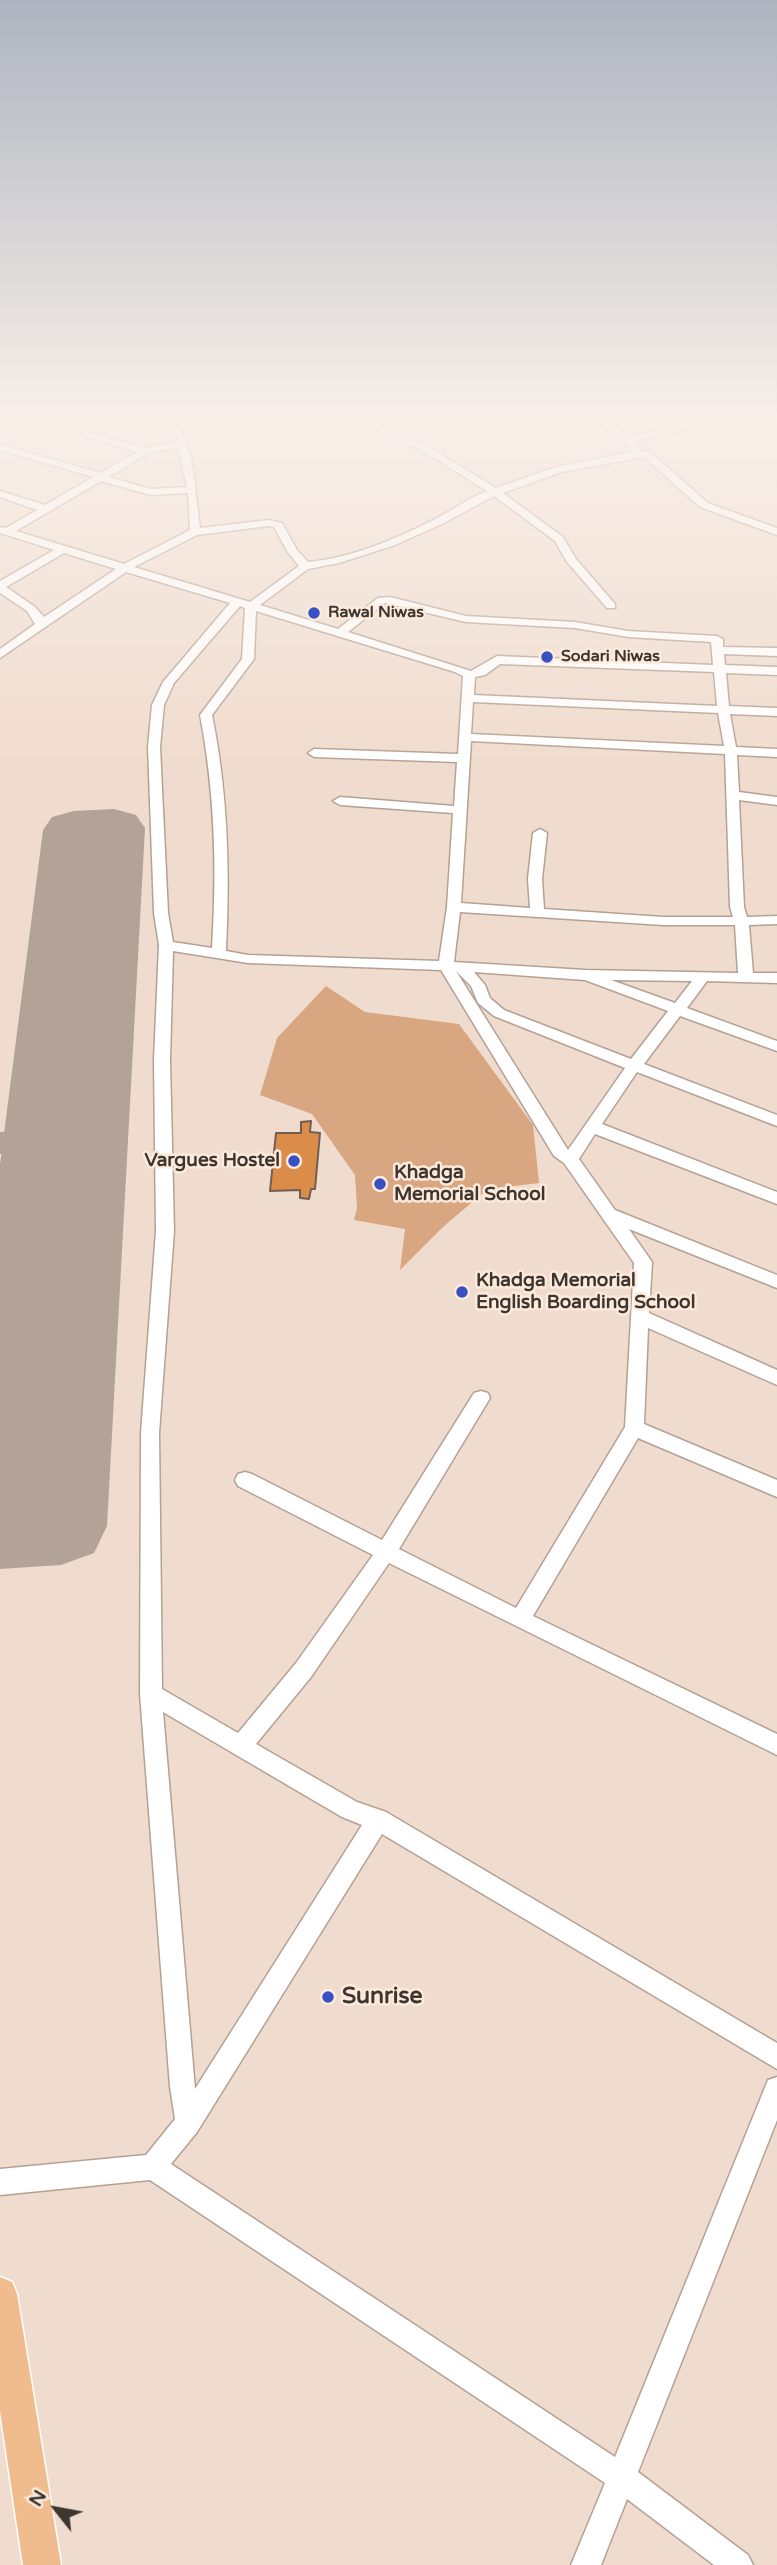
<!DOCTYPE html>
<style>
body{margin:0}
#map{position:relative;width:777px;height:2565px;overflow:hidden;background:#f0dcce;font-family:"Varela Round",sans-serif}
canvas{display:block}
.north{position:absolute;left:21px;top:2474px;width:70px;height:70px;-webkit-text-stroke:5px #feeadb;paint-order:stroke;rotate:301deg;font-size:19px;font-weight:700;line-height:28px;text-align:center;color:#3d352f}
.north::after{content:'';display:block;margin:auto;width:24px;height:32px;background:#3d352f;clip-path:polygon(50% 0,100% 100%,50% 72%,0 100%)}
</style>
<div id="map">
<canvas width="777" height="2565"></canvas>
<div class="north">N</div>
</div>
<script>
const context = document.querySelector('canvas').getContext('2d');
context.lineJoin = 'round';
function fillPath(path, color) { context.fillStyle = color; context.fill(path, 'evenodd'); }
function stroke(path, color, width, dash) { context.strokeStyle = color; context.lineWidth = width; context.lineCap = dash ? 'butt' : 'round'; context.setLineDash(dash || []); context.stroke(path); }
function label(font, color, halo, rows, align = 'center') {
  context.font = font + ' "Varela Round",sans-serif'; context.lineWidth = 5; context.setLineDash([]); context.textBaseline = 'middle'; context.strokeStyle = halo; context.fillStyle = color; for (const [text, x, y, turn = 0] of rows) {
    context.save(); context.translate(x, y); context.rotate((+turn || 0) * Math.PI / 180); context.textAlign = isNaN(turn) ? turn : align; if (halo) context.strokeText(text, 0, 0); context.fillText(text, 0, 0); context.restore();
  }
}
const green = new Path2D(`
 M 326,986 L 365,1012 L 459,1024 L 533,1125 L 539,1183 L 488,1189 L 444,1226 L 400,1270 L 405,1229 L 354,1220 L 357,1208 L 355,1175 L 312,1114 L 260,1095 L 277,1038 Z`);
const taxiway = new Path2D(`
 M 66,1128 L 77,1132 L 81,1139 L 77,1146 L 0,1154 L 0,1132 Z
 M 63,1159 L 74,1162 L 79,1170 L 74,1178 L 63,1181 L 0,1184 L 0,1162 Z`);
const runway = new Path2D(`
 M 114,809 L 136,815 L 145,828 L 107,1526 L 94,1553 L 61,1565 L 0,1569 L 0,1165 L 43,830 L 52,817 L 74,811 Z`);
const building = new Path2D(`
 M 311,1121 L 310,1132 L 320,1133 L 315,1189 L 311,1189 L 309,1199 L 300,1198 L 300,1190 L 270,1191 L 276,1133 L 301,1133 L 301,1122 Z`);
const minor = new Path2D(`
 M 19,416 L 32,416 L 145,448 L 176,442 L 159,416 L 168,416 L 183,436 L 192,461 L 200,528 L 269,520 L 282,523 L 297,550 L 308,562 C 352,558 396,539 435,519 C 453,510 469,498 487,491 L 426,453 L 349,416 L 360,416 L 432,449 L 496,488 L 556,467 L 630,452 L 631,449 L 592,416 L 601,416 L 628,437 L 728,416 L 744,416 L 634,442 L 641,448 L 640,451 L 650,452 L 708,503 L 777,528 L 777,535 L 700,507 L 644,457 L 562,472 L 503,493 L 563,537 L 576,559 L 615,604 L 615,608 L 607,608 L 567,562 L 555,541 L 494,496 L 442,524 L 395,545 L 339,563 L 308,569 L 260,605 L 338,629 L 378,598 L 390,597 L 466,616 L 575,622 L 628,631 L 717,636 L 723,639 L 723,647 L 777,648 L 777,656 L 724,654 L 725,665 L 777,667 L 777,675 L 726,673 L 729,706 L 777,708 L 777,716 L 730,714 L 736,747 L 777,749 L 777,757 L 737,755 L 739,792 L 777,797 L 777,805 L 739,800 L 744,907 L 747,917 L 777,916 L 777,924 L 749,925 L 753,973 L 777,973 L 777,983 L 707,981 L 687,1008 L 777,1041 L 777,1051 L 680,1016 L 644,1064 L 777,1115 L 777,1126 L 637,1072 L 602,1124 L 777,1192 L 777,1204 L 595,1134 L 579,1159 L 615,1210 L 777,1275 L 777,1288 L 629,1229 L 652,1262 L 649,1313 L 777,1370 L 777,1385 L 648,1328 L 644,1424 L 777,1480 L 777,1497 L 638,1438 L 533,1616 L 777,1734 L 777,1755 L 389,1563 L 311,1677 L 256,1744 L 357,1802 L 386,1812 L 777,2043 L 777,2069 L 382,1834 L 197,2132 L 171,2164 L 615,2457 L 768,2080 L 777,2077 L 777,2120 L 638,2472 L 748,2555 L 753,2565 L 714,2565 L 627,2499 L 601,2565 L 571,2565 L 605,2483 L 150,2180 L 0,2195 L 0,2169 L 146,2155 L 175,2119 L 170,2087 L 140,1694 L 141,1433 L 156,1231 L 154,1060 L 159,945 L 154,913 L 148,747 L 152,705 L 163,682 L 230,603 L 126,572 L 0,658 L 0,649 L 35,624 L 27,611 L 0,593 L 0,581 L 54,550 L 0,533 L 0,527 L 6,528 L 37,510 L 0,497 L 0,491 L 45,505 L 93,477 L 0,450 L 0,444 L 100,473 L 137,452 ZM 178,448 L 187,487 L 151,489 L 109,477 L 148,453 ZM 101,481 L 151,495 L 188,493 L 190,530 L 124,564 L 16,531 ZM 269,526 L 274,527 L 287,551 L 299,566 L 250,602 L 134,567 L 197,535 ZM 64,553 L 116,569 L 44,617 L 35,607 L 6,587 ZM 385,603 L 466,622 L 575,628 L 628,637 L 711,642 L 713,665 L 497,656 L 471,671 L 348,632 ZM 240,606 L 245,608 L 242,659 L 200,715 C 215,793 217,870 212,948 L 173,942 L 168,913 L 160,747 L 164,705 L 174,683 ZM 256,611 L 455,672 L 463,676 L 458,754 L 314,749 L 308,753 L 314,757 L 457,762 L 454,806 L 340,797 L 333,801 L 340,805 L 453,813 L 447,907 L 439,961 L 248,955 L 226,951 C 230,871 228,793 212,715 L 254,659 ZM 500,664 L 714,672 L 717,706 L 474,695 L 475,677 L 485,675 ZM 473,702 L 718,713 L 724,746 L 471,734 ZM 471,741 L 725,754 L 730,907 L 733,917 L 663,917 L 544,909 L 542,879 L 547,833 L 540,829 L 533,833 L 528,879 L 530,908 L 461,903 ZM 460,912 L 663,925 L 735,925 L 738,973 L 585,970 L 454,962 ZM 173,951 L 248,963 L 441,970 L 554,1156 L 564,1163 L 634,1263 L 625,1427 L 516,1608 L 399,1549 L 490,1398 L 488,1393 L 481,1391 L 474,1393 L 382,1540 L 252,1474 L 245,1472 L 238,1474 L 235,1480 L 238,1486 L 373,1555 L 296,1663 L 238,1733 L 162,1689 L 159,1433 L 174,1231 L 170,1060 ZM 456,971 L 471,986 L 478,1003 L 494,1016 L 625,1068 L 568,1150 ZM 474,972 L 585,980 L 668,1011 L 631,1059 L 504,1010 L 490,998 L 485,985 ZM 611,980 L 692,981 L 675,1003 ZM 163,1712 L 342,1817 L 362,1825 L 195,2089 Z`);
const major = new Path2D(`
 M 0,2277 L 12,2282 L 17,2294 L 61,2565 L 23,2565 L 0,2411 Z`);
const markers = [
 [314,613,7,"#3751c3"],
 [547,657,7,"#3751c3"],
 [294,1161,7,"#3751c3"],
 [380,1184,7,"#3751c3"],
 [462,1292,7,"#3751c3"],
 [328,1997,7,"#3751c3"]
];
const farPoinames = [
 ["Rawal Niwas",328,613],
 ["Sodari Niwas",561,657]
];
const poiNames = [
 ["Vargues Hostel",280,1161,"right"],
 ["Khadga",394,1173],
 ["Memorial School",394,1195],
 ["Khadga Memorial",476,1281],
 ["English Boarding School",476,1303]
];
const nearPoinames = [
 ["Sunrise",342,1997]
];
fillPath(green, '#d8a680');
fillPath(taxiway, '#b2a298');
fillPath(runway, '#b2a298');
fillPath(building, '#dc8c49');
stroke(building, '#6f5e51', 2);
stroke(minor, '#b4a193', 3);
stroke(major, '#fff', 3);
fillPath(minor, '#fff');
fillPath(major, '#f1bc8d');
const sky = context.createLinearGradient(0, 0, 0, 775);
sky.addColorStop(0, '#aeb4bf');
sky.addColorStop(0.54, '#f8efe9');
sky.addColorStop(1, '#f8efe900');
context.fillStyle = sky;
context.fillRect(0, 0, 777, 775);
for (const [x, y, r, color] of markers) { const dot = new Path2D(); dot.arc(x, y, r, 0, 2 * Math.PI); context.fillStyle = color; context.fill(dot); stroke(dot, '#feeadb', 2.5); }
label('bold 16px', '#3d352f', '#feeadb', farPoinames, 'left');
label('bold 19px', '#3d352f', '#feeadb', poiNames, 'left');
label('bold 23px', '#3d352f', '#feeadb', nearPoinames, 'left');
</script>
